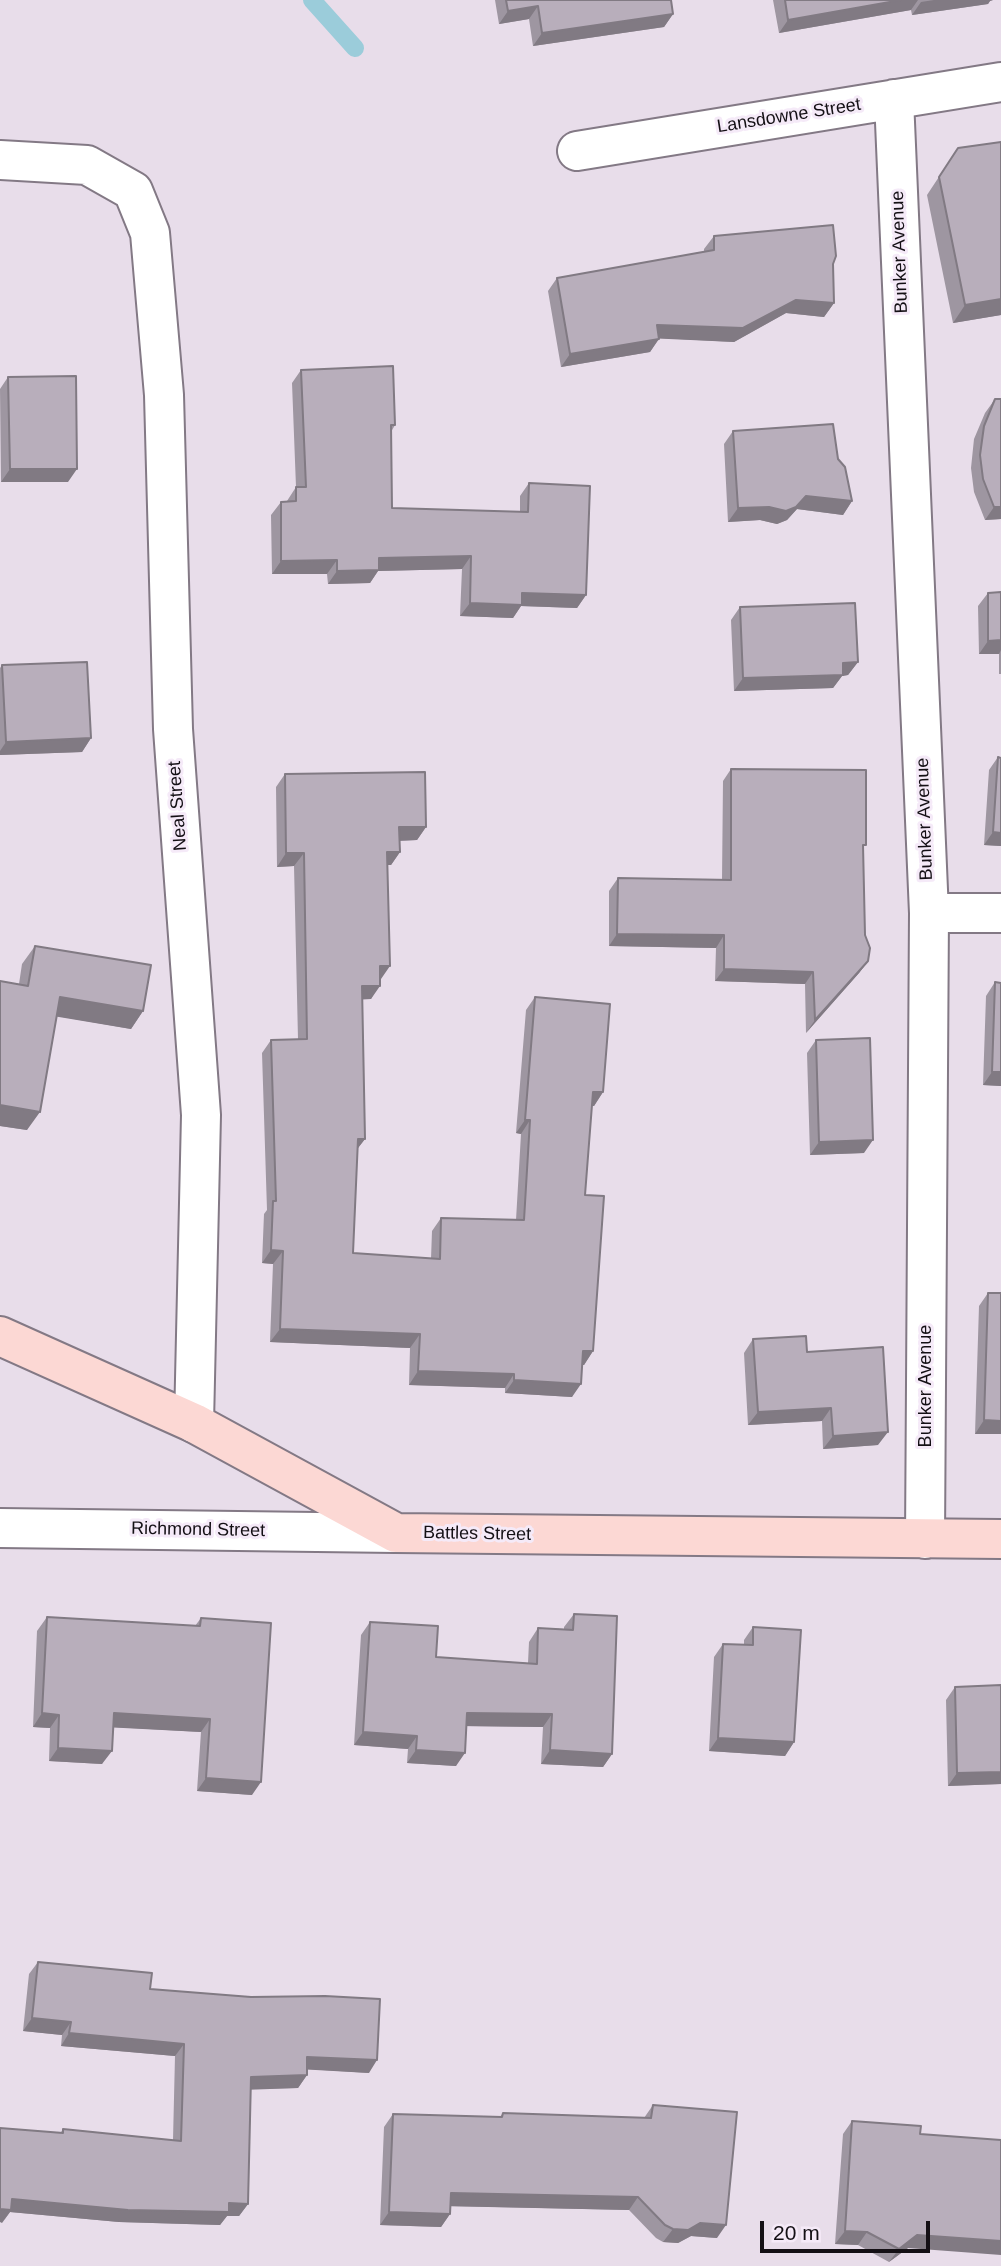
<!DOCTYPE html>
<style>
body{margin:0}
#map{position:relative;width:1001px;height:2266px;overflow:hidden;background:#e8ddea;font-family:Helvetica,sans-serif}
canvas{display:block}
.scale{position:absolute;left:760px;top:2221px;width:170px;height:32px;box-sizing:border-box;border:4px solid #141015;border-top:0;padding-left:9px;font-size:21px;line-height:24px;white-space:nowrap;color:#141015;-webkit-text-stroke:5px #f5eaf8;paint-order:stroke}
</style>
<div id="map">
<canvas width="1001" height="2266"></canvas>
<div class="scale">20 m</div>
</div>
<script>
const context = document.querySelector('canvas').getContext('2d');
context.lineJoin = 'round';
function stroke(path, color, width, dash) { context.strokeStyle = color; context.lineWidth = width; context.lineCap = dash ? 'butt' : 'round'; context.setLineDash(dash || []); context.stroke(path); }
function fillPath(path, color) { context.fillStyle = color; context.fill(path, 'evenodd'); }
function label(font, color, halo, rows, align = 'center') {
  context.font = font + ' Helvetica,sans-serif'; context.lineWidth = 6; context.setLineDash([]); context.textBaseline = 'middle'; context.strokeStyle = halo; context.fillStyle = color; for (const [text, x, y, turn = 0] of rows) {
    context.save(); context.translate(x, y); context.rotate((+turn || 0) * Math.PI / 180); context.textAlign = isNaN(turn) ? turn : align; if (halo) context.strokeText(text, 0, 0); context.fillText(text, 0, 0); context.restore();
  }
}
const stream = new Path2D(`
 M 312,0 L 355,48`);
const street = new Path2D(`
 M 894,99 L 929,913 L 925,1539
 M 577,151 L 1001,82
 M 0,160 L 87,165 L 133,191 L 150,233 L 164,395 L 173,729 L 201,1115 L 194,1423
 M 929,913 L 1001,913
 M 0,1528 L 396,1533`);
const secondary = new Path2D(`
 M 0,1336 L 194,1423 L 396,1533 L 1001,1539`);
const wall = new Path2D(`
 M 495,0 L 671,0 L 673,14 L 664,27 L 533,46 L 529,19 L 499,24 Z
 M 773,0 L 993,0 L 990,1 L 988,4 L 912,15 L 911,10 L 779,33 Z
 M 1001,142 L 1001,315 L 953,323 L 927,195 L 958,148 Z
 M 714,236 L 833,264 L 834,303 L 824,317 L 786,313 L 734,342 L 659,338 L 650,352 L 561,367 L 548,291 L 557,278 L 704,252 L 704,249 Z
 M 301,370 L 395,425 L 391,432 L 392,508 L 520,512 L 520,496 L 529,483 L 586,595 L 577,608 L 521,606 L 513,618 L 460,616 L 462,569 L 378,571 L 370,583 L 328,584 L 327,574 L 272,574 L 271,515 L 281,502 L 287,501 L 296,487 L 292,383 Z
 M 8,377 L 68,482 L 1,482 L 0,389 Z
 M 995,399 L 1001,399 L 1001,519 L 985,520 L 974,492 L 971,468 L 974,439 L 985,413 Z
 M 733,431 L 838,459 L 852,501 L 843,515 L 797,509 L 787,520 L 777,524 L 760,520 L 728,522 L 724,444 Z
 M 1001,592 L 1001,674 L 999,674 L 999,654 L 979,654 L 978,606 L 988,593 Z
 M 740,607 L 858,662 L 848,675 L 842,676 L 833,688 L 734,691 L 731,620 Z
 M 2,665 L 91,738 L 82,752 L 0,755 L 0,668 Z
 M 998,757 L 1001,758 L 1001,846 L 984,845 L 989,770 Z
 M 731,769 L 863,849 L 865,935 L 868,961 L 859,973 L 806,1033 L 805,984 L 715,981 L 716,948 L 609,946 L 609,891 L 618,878 L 722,880 L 723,781 Z
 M 285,774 L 426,827 L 417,840 L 400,841 L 400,852 L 391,865 L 388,865 L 381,979 L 371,999 L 362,999 L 365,1139 L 357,1149 L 353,1253 L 431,1259 L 432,1231 L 441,1218 L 516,1220 L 521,1134 L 516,1133 L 526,1010 L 535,997 L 603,1092 L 594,1106 L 592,1105 L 585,1195 L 593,1351 L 584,1365 L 583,1365 L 572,1397 L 505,1393 L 505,1388 L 409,1385 L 410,1348 L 270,1342 L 273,1264 L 262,1263 L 264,1214 L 267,1210 L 262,1053 L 271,1040 L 298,1039 L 294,866 L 277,867 L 276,787 Z
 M 35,946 L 143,1011 L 131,1029 L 57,1016 L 27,1130 L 0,1126 L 0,981 L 19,984 L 22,964 Z
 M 995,982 L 1001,1086 L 983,1085 L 986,996 Z
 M 816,1040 L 864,1153 L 810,1155 L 807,1053 Z
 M 988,1293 L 1001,1293 L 1001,1434 L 975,1434 L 979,1306 Z
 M 753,1339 L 807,1352 L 878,1445 L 823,1449 L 822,1421 L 748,1425 L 744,1353 Z
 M 574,1614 L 612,1754 L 603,1767 L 541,1764 L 543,1727 L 466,1726 L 456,1766 L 407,1763 L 408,1749 L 354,1745 L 361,1635 L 370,1622 L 436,1657 L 528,1663 L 529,1642 L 538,1628 L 564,1629 L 564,1627 Z
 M 47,1617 L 195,1626 L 201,1618 L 252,1795 L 197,1791 L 201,1732 L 113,1727 L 102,1764 L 49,1761 L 50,1728 L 33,1727 L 37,1631 Z
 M 753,1627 L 794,1742 L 785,1756 L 709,1751 L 714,1657 L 723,1644 L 744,1645 L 744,1640 Z
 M 955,1687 L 1001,1784 L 948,1786 L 946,1700 Z
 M 38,1962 L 150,1989 L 369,2073 L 307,2069 L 307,2075 L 298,2088 L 251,2089 L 248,2204 L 239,2216 L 227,2216 L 220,2225 L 119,2222 L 10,2212 L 2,2223 L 63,2129 L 173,2140 L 175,2056 L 61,2046 L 62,2035 L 23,2031 L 29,1974 Z
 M 653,2105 L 717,2238 L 691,2236 L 678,2243 L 663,2242 L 656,2238 L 629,2210 L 450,2206 L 450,2214 L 441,2227 L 380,2225 L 384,2127 L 393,2114 L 500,2117 L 503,2113 L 644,2118 Z
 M 852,2121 L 908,2248 L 889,2262 L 858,2245 L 835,2244 L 843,2134 Z`);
const shadedWall = new Path2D(`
 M 901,0 L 918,0 L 911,10 L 779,33 L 788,20 Z
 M 934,0 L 993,0 L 990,1 L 988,4 L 912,15 L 921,2 Z
 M 538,6 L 529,19 L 499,24 L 508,11 Z
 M 673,14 L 664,27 L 533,46 L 542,33 Z
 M 1001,299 L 1001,315 L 953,323 L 965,305 Z
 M 796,300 L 834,303 L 824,317 L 786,313 L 734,342 L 647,338 L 657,325 Z
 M 659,339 L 650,352 L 561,367 L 570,354 Z
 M 10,469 L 77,469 L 68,482 L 1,482 Z
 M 806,496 L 852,501 L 843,515 L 797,509 L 787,520 L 777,524 L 760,520 L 728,522 L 738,508 Z
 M 994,507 L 1001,507 L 1001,519 L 985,520 Z
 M 471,556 L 462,569 L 378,571 L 370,583 L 328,584 L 337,571 L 379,558 Z
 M 337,560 L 327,574 L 272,574 L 281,561 Z
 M 522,593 L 586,595 L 577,608 L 521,606 L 513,618 L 460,616 L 470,603 Z
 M 1001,640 L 1001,650 L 999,654 L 979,654 L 988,641 Z
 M 858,662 L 848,675 L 842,676 L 833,688 L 734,691 L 743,678 L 843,663 Z
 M 91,738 L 82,752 L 0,755 L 0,751 L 6,742 Z
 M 399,827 L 426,827 L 417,840 L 390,841 Z
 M 993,832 L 1001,833 L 1001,846 L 984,845 Z
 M 387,852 L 400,852 L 391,865 L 378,865 Z
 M 286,853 L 304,853 L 294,866 L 277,867 Z
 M 617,934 L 724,935 L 716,948 L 609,946 Z
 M 868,961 L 859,973 L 806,1033 L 815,1020 Z
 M 380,966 L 390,966 L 381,979 L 371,979 Z
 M 724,969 L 813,972 L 805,984 L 715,981 Z
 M 362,986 L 380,986 L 371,999 L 353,1000 Z
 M 60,997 L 143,1011 L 131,1029 L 47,1015 Z
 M 992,1072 L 1001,1072 L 1001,1086 L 983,1085 Z
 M 593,1092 L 603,1092 L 594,1106 L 584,1105 Z
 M 0,1105 L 40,1112 L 27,1130 L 0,1126 Z
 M 525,1120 L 530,1120 L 521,1134 L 516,1133 Z
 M 358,1139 L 365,1139 L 355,1152 Z
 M 873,1140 L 864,1153 L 810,1155 L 819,1142 Z
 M 271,1250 L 283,1251 L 273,1264 L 262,1263 Z
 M 280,1329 L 420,1334 L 410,1348 L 270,1342 Z
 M 583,1351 L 593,1351 L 584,1365 L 574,1364 Z
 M 418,1371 L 514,1374 L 505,1388 L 409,1385 Z
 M 514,1380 L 581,1384 L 572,1397 L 505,1393 Z
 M 831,1408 L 822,1421 L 748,1425 L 758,1412 Z
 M 984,1420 L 1001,1421 L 1001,1434 L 975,1434 Z
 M 888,1432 L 878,1445 L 823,1449 L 833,1436 Z
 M 42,1713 L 59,1715 L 50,1728 L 33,1727 Z
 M 114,1713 L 210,1719 L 201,1732 L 104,1727 Z
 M 467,1713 L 552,1714 L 543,1727 L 458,1726 Z
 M 363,1732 L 417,1736 L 408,1749 L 354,1745 Z
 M 718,1738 L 794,1742 L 785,1756 L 709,1751 Z
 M 58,1748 L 112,1751 L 102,1764 L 49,1761 Z
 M 416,1750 L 465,1753 L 456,1766 L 407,1763 Z
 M 550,1750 L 612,1754 L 603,1767 L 541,1764 Z
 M 1001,1772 L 1001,1784 L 948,1786 L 957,1773 Z
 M 206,1778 L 261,1782 L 252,1795 L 197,1791 Z
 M 32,2018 L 71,2022 L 62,2035 L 23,2031 Z
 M 69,2033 L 184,2044 L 175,2056 L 61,2046 Z
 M 307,2057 L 377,2060 L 369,2073 L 298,2069 Z
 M 307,2075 L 298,2088 L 242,2090 L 251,2077 Z
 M 451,2193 L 638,2197 L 629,2210 L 441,2206 Z
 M 12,2199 L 229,2203 L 248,2204 L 239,2216 L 227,2216 L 220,2225 L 119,2222 L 10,2212 L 2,2223 L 0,2222 L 0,2209 Z
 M 389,2212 L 450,2214 L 441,2227 L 380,2225 Z
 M 700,2223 L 726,2225 L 717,2238 L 691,2236 L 678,2243 L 663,2242 L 673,2229 Z
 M 845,2231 L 867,2232 L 858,2245 L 835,2244 Z
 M 917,2235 L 1001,2241 L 1001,2255 L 908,2248 L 889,2262 L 899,2249 Z`);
const building = new Path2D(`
 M 506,0 L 671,0 L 673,14 L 542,33 L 538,6 L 508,11 Z
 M 785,0 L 901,0 L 788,20 Z
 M 1001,142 L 1001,299 L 965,305 L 939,177 L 958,148 Z
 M 833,225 L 836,256 L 833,264 L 834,303 L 796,300 L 743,328 L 657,325 L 659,339 L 570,354 L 557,278 L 714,250 L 714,236 Z
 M 393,366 L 395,425 L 391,425 L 392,508 L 528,512 L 529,483 L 590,486 L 586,595 L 522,593 L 522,605 L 470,603 L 471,556 L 379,558 L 379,570 L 337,571 L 337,560 L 281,561 L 281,502 L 296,501 L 296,487 L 306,487 L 301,370 Z
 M 76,376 L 77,469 L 10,469 L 8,377 Z
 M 995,399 L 1001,399 L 1001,507 L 994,507 L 983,479 L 980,455 L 984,426 Z
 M 833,424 L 838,459 L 845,467 L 852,501 L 806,496 L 796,507 L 786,511 L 769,507 L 738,508 L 733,431 Z
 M 1001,592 L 1001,640 L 988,641 L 988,593 Z
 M 855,603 L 858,662 L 843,663 L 843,675 L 743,678 L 740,607 Z
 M 87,662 L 91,738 L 6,742 L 2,665 Z
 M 998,757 L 1001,758 L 1001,833 L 993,832 Z
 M 731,769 L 866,770 L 866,845 L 863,845 L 865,935 L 870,948 L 868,961 L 815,1020 L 813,972 L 724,969 L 724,935 L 617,934 L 618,878 L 731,880 Z
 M 425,772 L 426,827 L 399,827 L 400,852 L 387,852 L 390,966 L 380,966 L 380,986 L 362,986 L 365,1139 L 358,1139 L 353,1253 L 440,1259 L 441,1218 L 524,1220 L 530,1120 L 525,1120 L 535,997 L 610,1004 L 603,1092 L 593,1092 L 585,1195 L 604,1196 L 593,1351 L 583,1351 L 581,1384 L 514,1380 L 514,1374 L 418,1371 L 420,1334 L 280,1329 L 283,1251 L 271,1250 L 273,1201 L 276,1201 L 271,1040 L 307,1039 L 304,853 L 286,853 L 285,774 Z
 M 35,946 L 151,965 L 143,1011 L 60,997 L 40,1112 L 0,1105 L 0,981 L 28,986 Z
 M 995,982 L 1001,983 L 1001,1072 L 992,1072 Z
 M 870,1038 L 873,1140 L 819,1142 L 816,1040 Z
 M 988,1293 L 1001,1293 L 1001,1421 L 984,1420 Z
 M 806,1336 L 807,1352 L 883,1347 L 888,1432 L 833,1436 L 831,1408 L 758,1412 L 753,1339 Z
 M 574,1614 L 617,1616 L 612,1754 L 550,1750 L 552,1714 L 467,1713 L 465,1753 L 416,1750 L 417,1736 L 363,1732 L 370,1622 L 438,1626 L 436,1657 L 537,1664 L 538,1628 L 573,1630 Z
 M 47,1617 L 200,1626 L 201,1618 L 271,1623 L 261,1782 L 206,1778 L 210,1719 L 114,1713 L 112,1751 L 58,1748 L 59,1715 L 42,1713 Z
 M 753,1627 L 801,1630 L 794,1742 L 718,1738 L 723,1644 L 753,1645 Z
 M 1001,1685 L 1001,1772 L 957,1773 L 955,1687 Z
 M 38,1962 L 152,1973 L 150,1989 L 251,1997 L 325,1996 L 380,1999 L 377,2060 L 307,2057 L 307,2075 L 251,2077 L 248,2204 L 229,2203 L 229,2212 L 128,2210 L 12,2199 L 11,2210 L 0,2209 L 0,2128 L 63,2133 L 63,2129 L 181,2141 L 184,2044 L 69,2033 L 71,2022 L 32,2018 Z
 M 653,2105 L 737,2112 L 726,2225 L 700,2223 L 688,2230 L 673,2229 L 665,2225 L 638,2197 L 451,2193 L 450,2214 L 389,2212 L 393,2114 L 502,2117 L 503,2113 L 651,2118 Z
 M 852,2121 L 921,2126 L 920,2134 L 1001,2140 L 1001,2241 L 917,2235 L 899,2249 L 867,2232 L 845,2231 Z`);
const streetNames = [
 ["Lansdowne Street",789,116,-9],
 ["Bunker Avenue",900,252,-92],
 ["Neal Street",178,806,-94],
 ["Bunker Avenue",925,819,-92],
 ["Bunker Avenue",926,1386,-90],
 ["Richmond Street",198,1530,1],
 ["Battles Street",477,1534,1]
];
stroke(stream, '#9bccda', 18);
stroke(street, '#837985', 42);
stroke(secondary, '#837985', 42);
stroke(street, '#fff', 38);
stroke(secondary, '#fcd8d4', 38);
fillPath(wall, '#9e96a1');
fillPath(shadedWall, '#817a83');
fillPath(building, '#b8aebb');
stroke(building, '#817a83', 2);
label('18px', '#141015', '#f5eaf8', streetNames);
</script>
